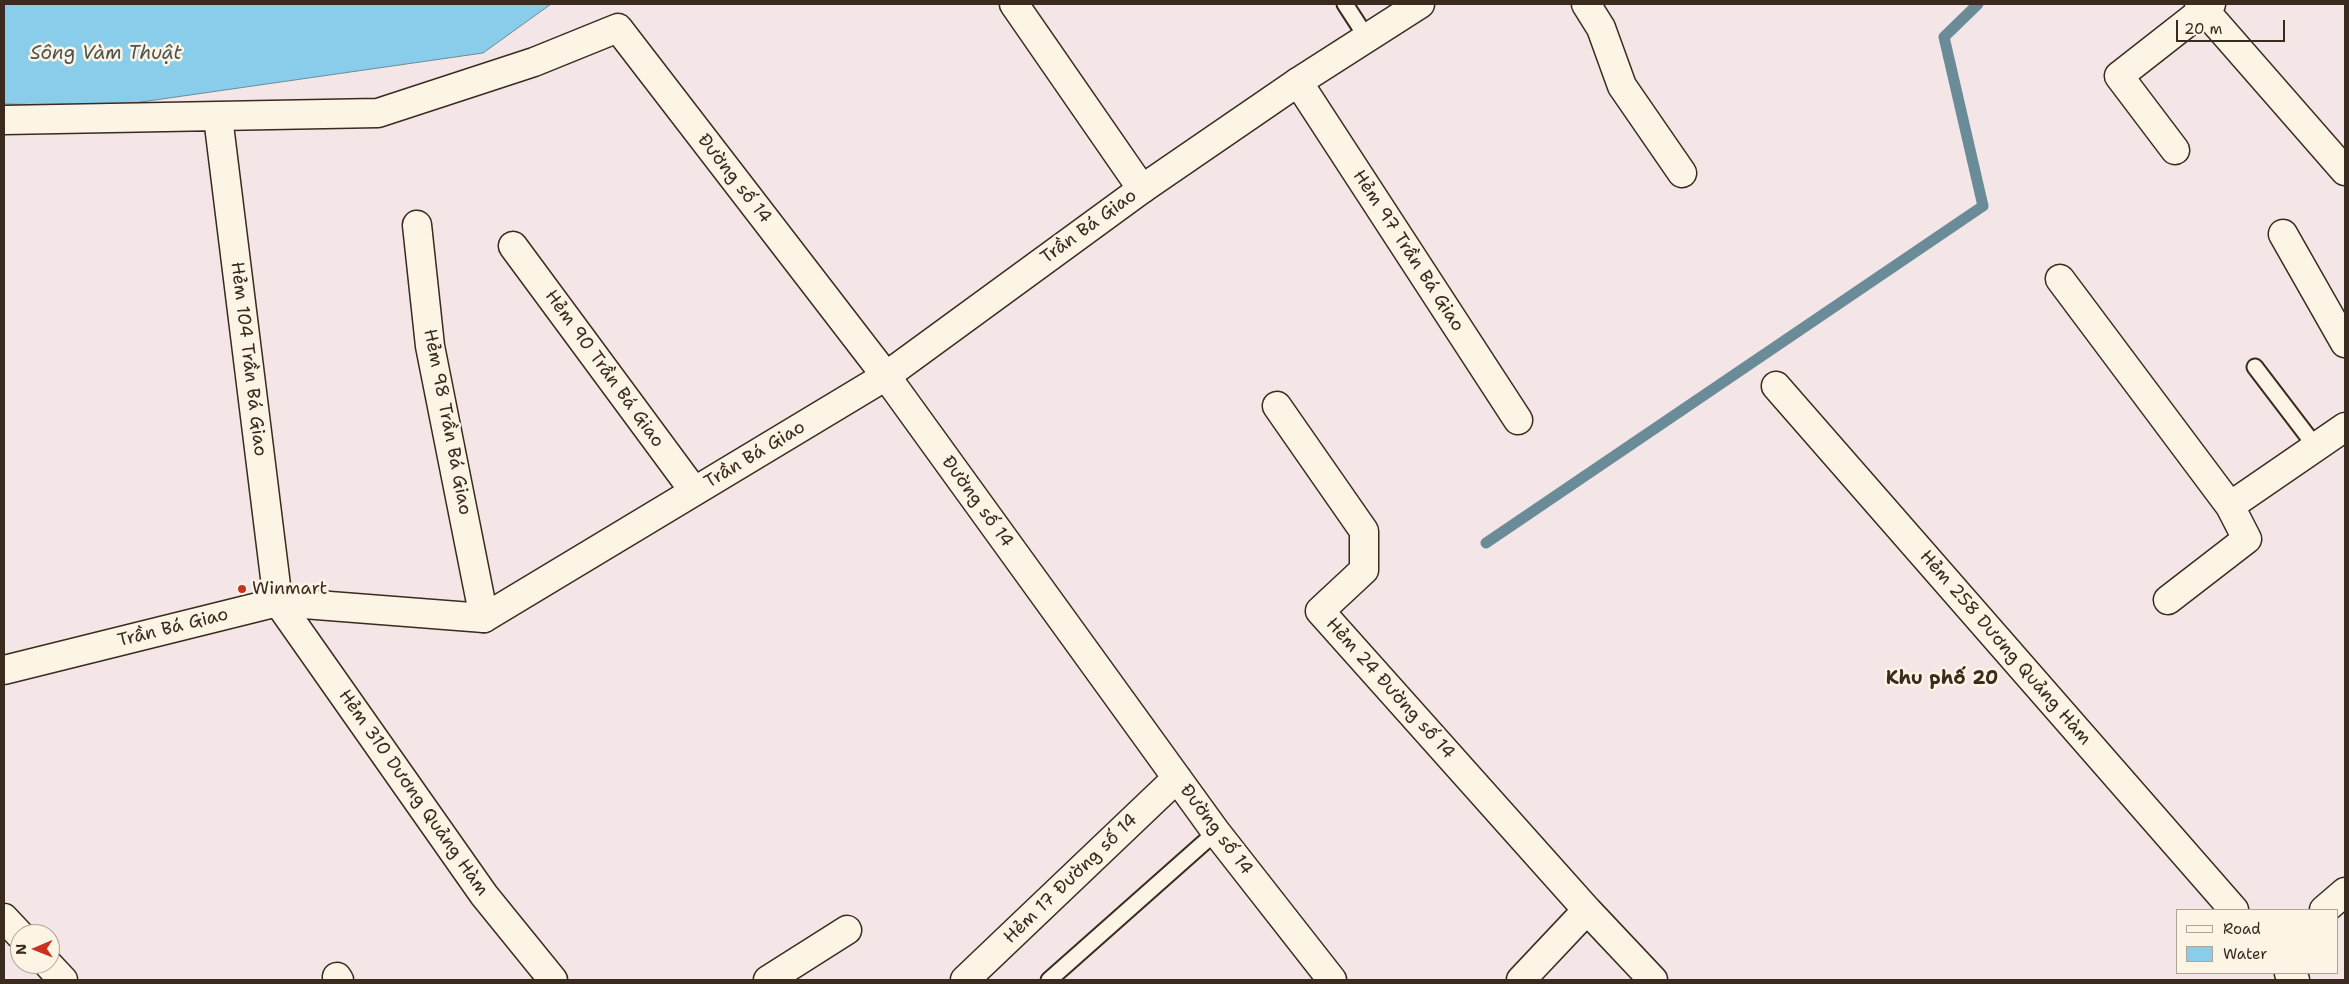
<!DOCTYPE html>
<meta charset="utf-8">
<style>
body{margin:0}
#map{position:relative;width:2349px;height:984px;overflow:hidden;background:#f4e5e7;font-family:"Shantell Sans",sans-serif}
canvas{display:block}
.frame{position:absolute;inset:0;border:5px solid #3b2a1e;pointer-events:none}
.legend{position:absolute;left:2176px;top:909px;width:162px;height:65px;box-sizing:border-box;background:#fcf5e5;border:1px solid #afa495;margin:0;padding:6px 9px;list-style:none;font-size:15px;color:#3b2a1e}
.legend li{display:flex;align-items:center;gap:10px;height:25px}
.legend b{width:25px;border:1px solid #afa495}
.north{position:absolute;left:10px;top:924px;width:50px;height:50px;box-sizing:border-box;background:#fcf5e5;border:1px solid #afa495;border-radius:50%;rotate:269deg;font-size:14px;font-weight:700;line-height:20px;text-align:center;color:#3b2a1e}
.north::after{content:'';display:block;margin:auto;width:18px;height:22px;background:#c8321e;clip-path:polygon(50% 0,100% 100%,50% 72%,0 100%)}
.scale{position:absolute;left:2176px;top:20px;width:109px;height:22px;box-sizing:border-box;border:2px solid #3b2a1e;border-top:0;padding-left:6px;font-size:15px;line-height:18px;white-space:nowrap;color:#3b2a1e;-webkit-text-stroke:4px #fcf5e5;paint-order:stroke}
</style>
<div id="map">
<canvas width="2349" height="984"></canvas>
<div class="frame"></div>
<ul class="legend">
<li><b style="height:6px;background:#fcf5e5"></b>Road</li>
<li><b style="height:14px;background:#89cdeb"></b>Water</li>
</ul>
<div class="north">N</div>
<div class="scale">20 m</div>
</div>
<script>
const context = document.querySelector('canvas').getContext('2d');
context.lineJoin = 'round';
function fillPath(path, color) { context.fillStyle = color; context.fill(path, 'evenodd'); }
function stroke(path, color, width, dash) { context.strokeStyle = color; context.lineWidth = width; context.lineCap = dash ? 'butt' : 'round'; context.setLineDash(dash || []); context.stroke(path); }
function label(font, color, halo, rows, align = 'center') {
  context.font = font + ' "Shantell Sans",sans-serif'; context.lineWidth = 5; context.setLineDash([]); context.textBaseline = 'middle'; context.strokeStyle = halo; context.fillStyle = color; for (const [text, x, y, turn = 0] of rows) {
    context.save(); context.translate(x, y); context.rotate((+turn || 0) * Math.PI / 180); context.textAlign = isNaN(turn) ? turn : align; if (halo) context.strokeText(text, 0, 0); context.fillText(text, 0, 0); context.restore();
  }
}
const water = new Path2D(`
 M 4,4 L 551,4 L 483,53 L 113,106 L 4,104 Z`);
const stream = new Path2D(`
 M 1486,543 L 1983,206 L 1944,37 L 1978,4`);
const lane = new Path2D(`
 M 1345,4 L 1367,38
 M 2255,367 L 2316,447
 M 1049,980 L 1216,832`);
const street = new Path2D(`
 M 1014,4 L 1142,189
 M 1586,4 L 1601,28 L 1622,86 L 1682,173
 M 2199,4 L 2345,171
 M 1298,82 L 1518,420
 M 218,117 L 278,602 L 484,895 L 553,980
 M 4,120 L 378,113 L 534,62 L 618,28 L 886,376 L 1216,832 L 1332,980
 M 2175,150 L 2119,76 L 2211,4
 M 417,225 L 430,346 L 484,618
 M 2283,234 L 2345,343
 M 513,246 L 694,491
 M 2060,279 L 2230,506 L 2247,539 L 2168,600
 M 1776,386 L 2234,910
 M 1277,406 L 1364,531 L 1364,570 L 1320,611 L 1587,910 L 1653,980
 M 2230,506 L 2345,427
 M 2324,910 L 2345,892
 M 4,918 L 20,935
 M 48,964 L 63,980
 M 2289,973 L 2295,980
 M 337,977 L 339,980
 M 768,980 L 847,930
 M 965,980 L 1177,778
 M 1521,980 L 1587,910`);
const secondary = new Path2D(`
 M 4,670 L 278,602 L 484,618 L 886,376 L 1142,189 L 1298,82 L 1420,4`);
const markers = [
 [242,589,5,"#c8321e"]
];
const streetNames = [
 ["Đường số 14",734,179,52],
 ["Trần Bá Giao",1089,227,-36],
 ["Hẻm 97 Trần Bá Giao",1408,251,57],
 ["Hẻm 104 Trần Bá Giao",248,359,83],
 ["Hẻm 90 Trần Bá Giao",604,369,54],
 ["Hẻm 98 Trần Bá Giao",447,422,79],
 ["Trần Bá Giao",755,455,-31],
 ["Đường số 14",977,502,54],
 ["Trần Bá Giao",173,628,-14],
 ["Hẻm 258 Dương Quảng Hàm",2005,648,49],
 ["Hẻm 24 Đường số 14",1390,689,48],
 ["Hẻm 310 Dương Quảng Hàm",413,793,55],
 ["Đường số 14",1216,830,53],
 ["Hẻm 17 Đường số 14",1071,879,-44]
];
const poiNames = [
 ["Winmart",252,589]
];
const waterNames = [
 ["Sông Vàm Thuật",106,54]
];
const neighbourhoodNames = [
 ["Khu phố 20",1942,679]
];
fillPath(water, '#89cdeb');
stroke(water, '#6a8c99', 1);
stroke(stream, '#6a8c99', 11);
stroke(lane, '#3b2a1e', 19);
stroke(street, '#3b2a1e', 31);
stroke(secondary, '#3b2a1e', 31);
stroke(lane, '#fcf5e5', 15);
stroke(street, '#fcf5e5', 28);
stroke(secondary, '#fcf5e5', 28);
for (const [x, y, r, color] of markers) { const dot = new Path2D(); dot.arc(x, y, r, 0, 2 * Math.PI); context.fillStyle = color; context.fill(dot); stroke(dot, '#fcf5e5', 2); }
label('18px', '#3b2a1e', '#fcf5e5', streetNames);
label('18px', '#3b2a1e', '#fcf5e5', poiNames, 'left');
label('italic 19px', '#4e5351', '#fcf5e5', waterNames);
label('bold 19px', '#3b2a1e', '#fcf5e5', neighbourhoodNames);
</script>
